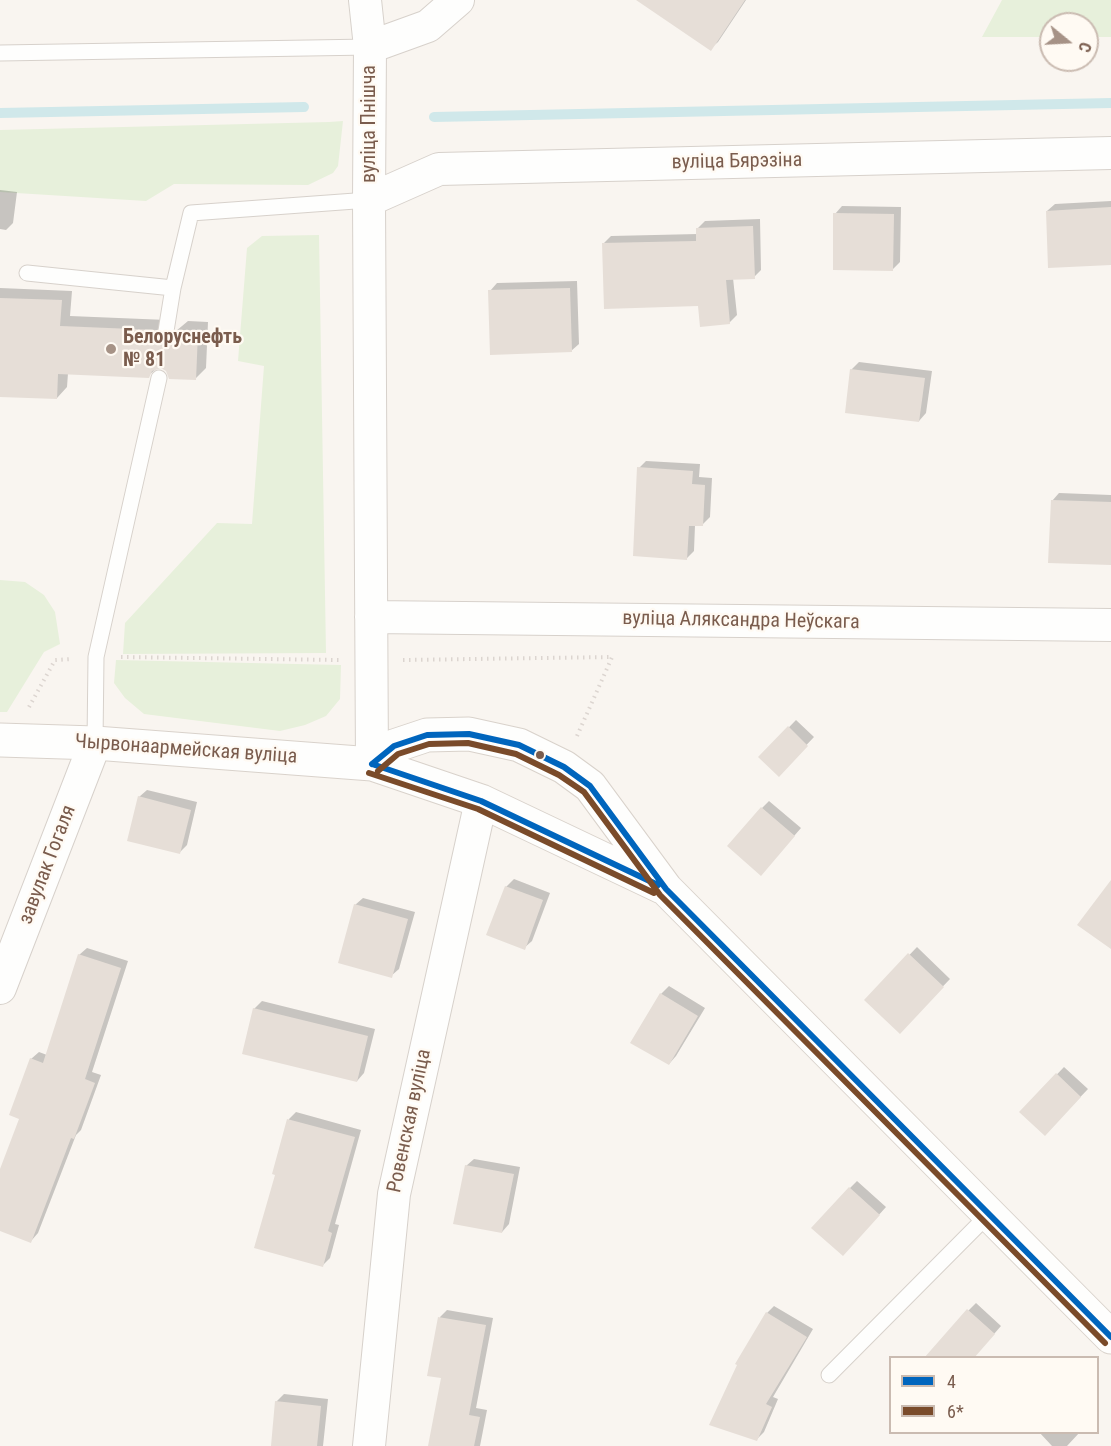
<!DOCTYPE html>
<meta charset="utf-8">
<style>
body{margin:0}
#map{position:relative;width:1111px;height:1446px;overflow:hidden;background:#f9f5f0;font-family:"Roboto Condensed",sans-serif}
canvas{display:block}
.legend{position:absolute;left:889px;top:1356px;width:210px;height:78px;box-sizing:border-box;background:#fffaf3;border:2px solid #cabbb1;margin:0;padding:8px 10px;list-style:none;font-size:18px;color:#7a5c4d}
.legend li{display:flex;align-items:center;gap:12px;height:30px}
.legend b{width:30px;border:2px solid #cabbb1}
.north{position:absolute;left:1039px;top:12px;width:60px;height:60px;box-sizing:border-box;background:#fffaf3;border:2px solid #cabbb1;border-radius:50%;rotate:108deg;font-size:16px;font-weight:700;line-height:24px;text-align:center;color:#7a5c4d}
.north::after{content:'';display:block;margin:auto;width:21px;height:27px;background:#a69286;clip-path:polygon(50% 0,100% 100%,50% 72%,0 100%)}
</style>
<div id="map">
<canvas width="1111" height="1446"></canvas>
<ul class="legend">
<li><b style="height:8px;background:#0065bd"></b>4</li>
<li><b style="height:8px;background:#7a4b2a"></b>6*</li>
</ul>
<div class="north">С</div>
</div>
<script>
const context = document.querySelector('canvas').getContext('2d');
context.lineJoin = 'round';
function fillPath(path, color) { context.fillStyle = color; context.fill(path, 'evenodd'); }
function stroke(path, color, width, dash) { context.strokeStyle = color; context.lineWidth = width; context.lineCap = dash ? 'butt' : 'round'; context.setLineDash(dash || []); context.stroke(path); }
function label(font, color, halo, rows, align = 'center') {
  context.font = font + ' "Roboto Condensed",sans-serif'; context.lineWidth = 4.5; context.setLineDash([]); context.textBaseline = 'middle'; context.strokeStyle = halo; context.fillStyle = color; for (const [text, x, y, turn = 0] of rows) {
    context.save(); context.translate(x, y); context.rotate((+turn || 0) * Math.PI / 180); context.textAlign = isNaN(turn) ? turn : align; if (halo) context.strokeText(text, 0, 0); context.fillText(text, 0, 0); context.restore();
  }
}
const green = new Path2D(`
 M 1002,0 L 1111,0 L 1111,37 L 1087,37 L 1087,24 L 1051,24 L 1051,37 L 982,37 Z
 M 343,121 L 338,166 L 333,173 L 308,185 L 174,184 L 146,201 L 0,192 L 0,130 L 329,122 Z
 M 319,235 L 326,653 L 123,654 L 125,623 L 217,523 L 252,524 L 264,366 L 238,361 L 247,248 L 262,236 Z
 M 0,580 L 25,582 L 44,595 L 55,612 L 60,644 L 44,652 L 7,712 L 0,712 Z
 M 116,660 L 341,665 L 340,699 L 326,716 L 305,725 L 280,731 L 144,714 L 125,698 L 114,683 Z`);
const shadow = new Path2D(`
 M 666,0 L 746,0 L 718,42 L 710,49 Z
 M 0,190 L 17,192 L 13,223 L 6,230 L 0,229 Z
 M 1111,201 L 1111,263 L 1047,211 L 1055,204 Z
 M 842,206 L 901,207 L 900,262 L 893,269 L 835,214 Z
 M 760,219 L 761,270 L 754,277 L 733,278 L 737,315 L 729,323 L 603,244 L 611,236 L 698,234 L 697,229 L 705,221 Z
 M 577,281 L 579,344 L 571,351 L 490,291 L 497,283 Z
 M 0,288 L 72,291 L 70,316 L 167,320 L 170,328 L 176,331 L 188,321 L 208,322 L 206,368 L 195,379 L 167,370 L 161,367 L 157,368 L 148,376 L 68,373 L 67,387 L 57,398 L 0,395 Z
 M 859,362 L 932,371 L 926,413 L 919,421 L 851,370 Z
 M 646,461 L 700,464 L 699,477 L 712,478 L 710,517 L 702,525 L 695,525 L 694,551 L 687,558 L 639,468 Z
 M 1059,493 L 1111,495 L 1111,564 L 1052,501 Z
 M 796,720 L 814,737 L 778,775 L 760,757 Z
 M 147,790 L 197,802 L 187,845 L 180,852 L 139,797 Z
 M 769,801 L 801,828 L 768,866 L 762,808 Z
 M 514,879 L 550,893 L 532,941 L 524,948 L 506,887 Z
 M 363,898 L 415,912 L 399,969 L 391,976 L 355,905 Z
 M 917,947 L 950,979 L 900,1031 L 867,999 Z
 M 87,948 L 128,961 L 92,1072 L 101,1075 L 81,1130 L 76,1135 L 38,1233 L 31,1241 L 0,1229 L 0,1174 L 21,1118 L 31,1059 L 39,1052 L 47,1055 L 79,955 Z
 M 669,986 L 705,1008 L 676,1056 L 669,1064 L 632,1042 L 661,994 Z
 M 262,1001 L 375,1029 L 364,1073 L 357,1081 L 254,1009 Z
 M 1064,1067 L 1088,1089 L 1045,1134 L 1021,1112 Z
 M 296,1112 L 361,1130 L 335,1224 L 339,1225 L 330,1258 L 322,1266 L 277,1173 L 274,1173 L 289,1119 Z
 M 474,1159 L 520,1167 L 509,1224 L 502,1232 L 466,1166 Z
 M 857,1181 L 886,1207 L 850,1247 L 850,1188 Z
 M 976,1303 L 1001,1326 L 973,1358 L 968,1311 Z
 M 774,1306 L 813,1329 L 773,1397 L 778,1399 L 764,1432 L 757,1439 L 767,1313 Z
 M 447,1310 L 493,1318 L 476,1408 L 487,1410 L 480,1446 L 430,1446 L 442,1377 L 440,1317 Z
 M 284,1394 L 328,1399 L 323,1446 L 272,1446 L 276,1402 Z
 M 1039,1432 L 1080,1432 L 1067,1446 L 1052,1446 Z`);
const stream = new Path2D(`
 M 0,113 L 304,107
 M 434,117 L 1111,103`);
const building = new Path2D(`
 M 636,0 L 745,0 L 711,51 Z
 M 1111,207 L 1111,265 L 1048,268 L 1046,211 Z
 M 833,213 L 894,214 L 893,271 L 833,270 Z
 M 753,226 L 755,279 L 726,280 L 730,324 L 700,327 L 698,306 L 604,309 L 602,243 L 696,241 L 696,228 Z
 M 570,288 L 572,352 L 490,355 L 488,290 Z
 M 0,298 L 62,300 L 60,326 L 156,330 L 159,338 L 165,341 L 173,338 L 176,331 L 198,332 L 196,380 L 169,379 L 166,371 L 161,368 L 152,371 L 149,378 L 58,374 L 57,399 L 0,397 Z
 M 850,369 L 925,378 L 919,422 L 845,413 Z
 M 637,467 L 693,471 L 692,484 L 705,485 L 703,526 L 689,526 L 687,560 L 633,556 Z
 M 1051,500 L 1111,502 L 1111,565 L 1048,563 Z
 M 788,726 L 808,746 L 779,777 L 758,757 Z
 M 138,796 L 191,810 L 180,854 L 127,841 Z
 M 761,807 L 795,836 L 761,876 L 727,846 Z
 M 1111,880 L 1111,949 L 1077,925 Z
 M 505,886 L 543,900 L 525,950 L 486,935 Z
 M 354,904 L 408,919 L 392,978 L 338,963 Z
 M 908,953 L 944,987 L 900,1034 L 864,1000 Z
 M 78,954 L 121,968 L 85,1079 L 95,1083 L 74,1139 L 71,1138 L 31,1243 L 0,1231 L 0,1169 L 19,1119 L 9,1115 L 30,1058 L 43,1063 Z
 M 660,993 L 698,1016 L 669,1065 L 630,1043 Z
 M 253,1008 L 368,1036 L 357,1082 L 242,1054 Z
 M 1056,1073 L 1081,1097 L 1045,1136 L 1019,1112 Z
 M 287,1119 L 355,1137 L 328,1231 L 332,1233 L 323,1267 L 254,1248 L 275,1175 L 272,1174 Z
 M 465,1165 L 514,1174 L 502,1233 L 453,1224 Z
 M 849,1187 L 880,1215 L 843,1256 L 811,1228 Z
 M 967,1309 L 995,1334 L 974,1358 L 924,1358 Z
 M 766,1312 L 807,1337 L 766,1404 L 772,1407 L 757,1441 L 709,1425 L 737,1365 L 735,1364 Z
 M 438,1317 L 486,1325 L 469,1415 L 480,1417 L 474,1446 L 428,1446 L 441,1378 L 427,1376 Z
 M 275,1401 L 321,1406 L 317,1446 L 271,1446 Z`);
const path = new Path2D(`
 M 121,657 L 339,660
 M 403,660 L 612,657
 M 29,707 L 55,660 L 72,659
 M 577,736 L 613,655`);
const service = new Path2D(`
 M 0,53 L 370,47
 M 27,273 L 173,288
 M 166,331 L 173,288 L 191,213 L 369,200
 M 95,743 L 96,657 L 159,378
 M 829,1375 L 989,1214`);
const minor = new Path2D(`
 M 365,0 L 370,47
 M 369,200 L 439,169 L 1111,153
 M 371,617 L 1111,625
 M 372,764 L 369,200 L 370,47 L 428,26 L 458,0
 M 0,988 L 95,743
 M 369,1446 L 394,1194 L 481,801`);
const secondary = new Path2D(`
 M 0,740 L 95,743 L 372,764 L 481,801 L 662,887
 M 372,764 L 394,746 L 427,735 L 469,734 L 519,745 L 564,767 L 590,786 L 666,889 L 1111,1337`);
const bus1 = new Path2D(`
 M 372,764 L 394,746 L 427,735 L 469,734 L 519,745 L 564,767 L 590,786 L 666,889 L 1111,1337
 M 372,764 L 481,801 L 658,885`);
const bus2 = new Path2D(`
 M 378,771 L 398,754 L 429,744 L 468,743 L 516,754 L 559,775 L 584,792 L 660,895 L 1105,1343
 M 369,773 L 478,809 L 654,893`);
const markers = [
 [111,349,6,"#a69286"],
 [540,755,5,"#7a5c4d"]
];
const streetNames = [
 ["вуліца Пнішча",370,124,-90],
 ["вуліца Бярэзіна",737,162,-1],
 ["вуліца Аляксандра Неўскага",741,621,1],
 ["Чырвонаармейская вуліца",186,750,4],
 ["завулак Гогаля",48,865,-69],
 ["Ровенская вуліца",410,1121,-78]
];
const poiNames = [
 ["Белоруснефть",123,338],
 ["№ 81",123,361]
];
fillPath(green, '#e7f0db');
fillPath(shadow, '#0003');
stroke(stream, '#d0e8ea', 10);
fillPath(building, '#e6ded7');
stroke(service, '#d7d1cb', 17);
stroke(minor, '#d7d1cb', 34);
stroke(secondary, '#d9d2cb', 35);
stroke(path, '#dcd5d0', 4, [1.5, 4.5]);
stroke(service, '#fefefd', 15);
stroke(minor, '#fefefd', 32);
stroke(secondary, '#fefefd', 33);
stroke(bus1, '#0065bd', 6);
stroke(bus2, '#7a4b2a', 6);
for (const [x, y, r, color] of markers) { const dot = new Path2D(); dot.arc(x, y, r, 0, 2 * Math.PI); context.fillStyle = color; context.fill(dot); stroke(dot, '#fffaf3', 2); }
label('20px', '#7a5c4d', '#fffaf3', streetNames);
label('bold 20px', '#7a5c4d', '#fffaf3', poiNames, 'left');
</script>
